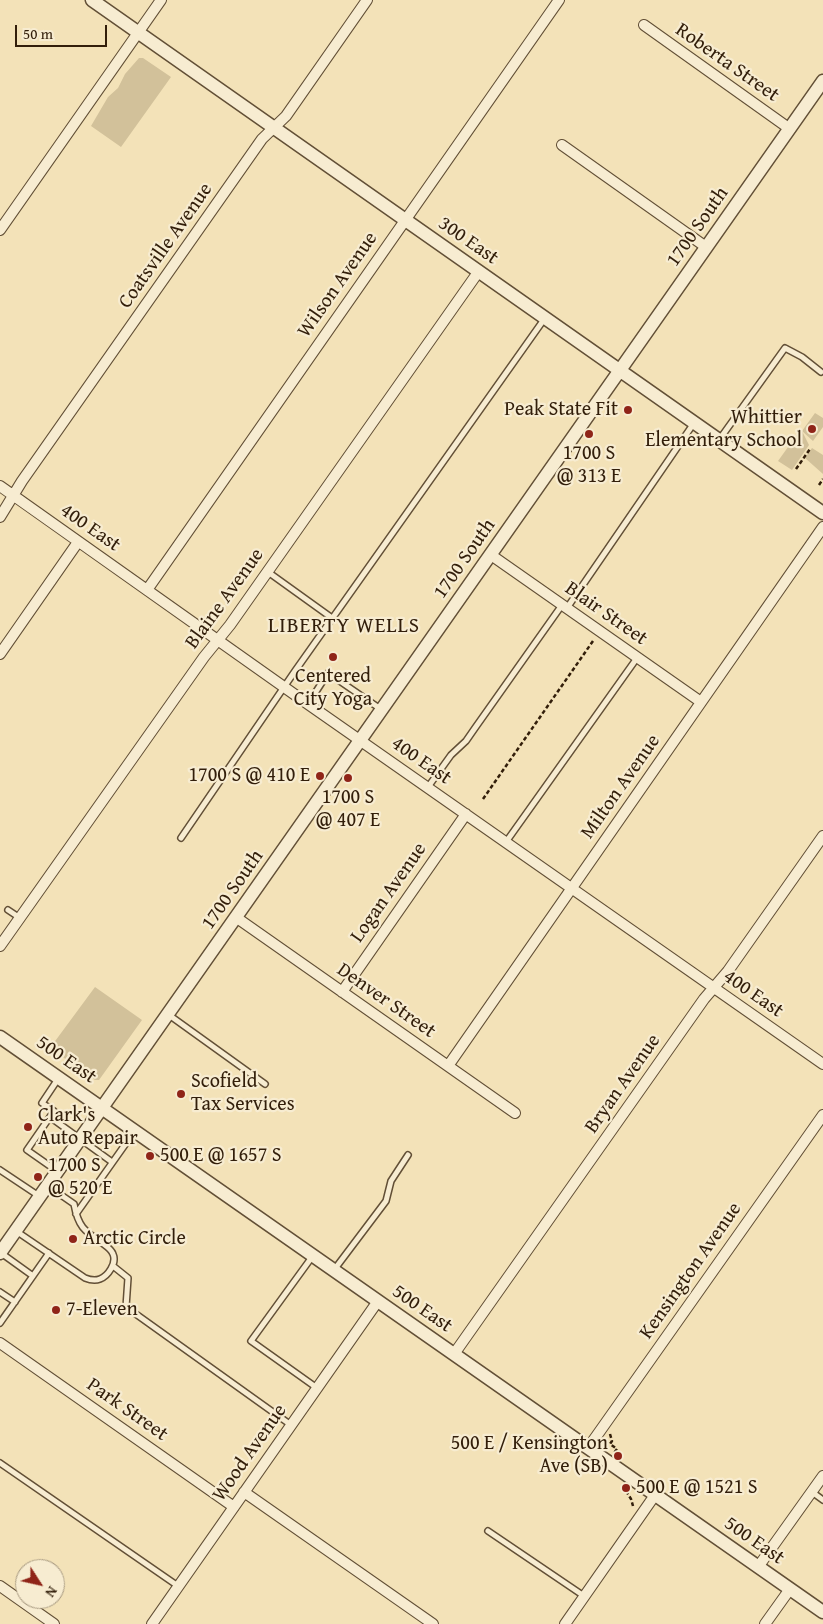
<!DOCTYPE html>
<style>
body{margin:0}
#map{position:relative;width:823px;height:1624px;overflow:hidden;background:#f3e2b8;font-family:"Gentium Book Plus",serif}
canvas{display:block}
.north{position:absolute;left:15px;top:1559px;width:50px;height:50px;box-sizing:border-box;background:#f7ecd1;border:1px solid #a89a81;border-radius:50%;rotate:125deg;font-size:14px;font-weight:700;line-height:20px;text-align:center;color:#321e0a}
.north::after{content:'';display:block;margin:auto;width:18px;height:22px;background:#8f2418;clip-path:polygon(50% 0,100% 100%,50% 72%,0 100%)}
.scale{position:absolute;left:15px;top:25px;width:92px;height:22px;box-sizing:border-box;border:2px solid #321e0a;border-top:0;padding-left:6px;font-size:15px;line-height:18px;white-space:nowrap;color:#321e0a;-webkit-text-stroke:4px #f7ecd1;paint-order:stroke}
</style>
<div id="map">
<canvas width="823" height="1624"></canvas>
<div class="north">N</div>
<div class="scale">50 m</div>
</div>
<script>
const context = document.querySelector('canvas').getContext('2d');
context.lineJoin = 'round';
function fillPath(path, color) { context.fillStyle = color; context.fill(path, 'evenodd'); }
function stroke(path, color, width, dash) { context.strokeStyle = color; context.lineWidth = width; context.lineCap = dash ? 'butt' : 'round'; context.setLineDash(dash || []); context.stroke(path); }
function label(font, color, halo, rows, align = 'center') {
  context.font = font + ' "Gentium Book Plus",serif'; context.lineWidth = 4.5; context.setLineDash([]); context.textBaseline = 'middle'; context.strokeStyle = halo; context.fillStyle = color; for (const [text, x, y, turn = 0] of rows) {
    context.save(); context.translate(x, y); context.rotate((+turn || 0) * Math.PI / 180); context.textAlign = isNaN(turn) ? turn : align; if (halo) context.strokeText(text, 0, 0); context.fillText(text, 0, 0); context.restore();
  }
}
const green = new Path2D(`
 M 139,58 L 143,58 L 171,77 L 121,147 L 91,126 L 108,97 L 118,88 L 125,74 Z
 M 815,413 L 823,418 L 823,427 L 813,441 L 802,431 Z
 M 801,429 L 809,445 L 792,470 L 778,461 Z
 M 812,448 L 823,455 L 823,474 L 805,458 Z
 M 95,987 L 142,1020 L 99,1080 L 95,1080 L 50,1048 Z`);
const path = new Path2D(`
 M 796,469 L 810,449
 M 819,485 L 823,479
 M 483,799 L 593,641
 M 610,1434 L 612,1441 L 610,1444 L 617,1449 L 614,1453
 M 626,1491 L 631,1499 L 633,1506`);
const service = new Path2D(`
 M 719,440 L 785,348 L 802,357 L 821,372
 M 268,572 L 332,618
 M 567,608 L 694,423
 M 308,704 L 328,673 L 382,710
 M 428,787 L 451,755 L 466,741 L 475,728 L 562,605
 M 181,838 L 295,671 L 545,318
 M 506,842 L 637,658
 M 8,910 L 20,918
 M 169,1015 L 265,1084
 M 50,1117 L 112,1162
 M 0,1170 L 39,1196
 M 57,1171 L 27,1150 L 54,1111 L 42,1103 L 58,1079
 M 76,1214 L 134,1132
 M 16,1231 L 85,1278 C 90,1280 95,1281 100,1279 C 108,1276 117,1263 113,1254 C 111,1249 106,1246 102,1243 C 84,1231 78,1226 74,1204 L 48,1186
 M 1,1253 L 33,1276
 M 312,1257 L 251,1341 L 317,1388
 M 113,1266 L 128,1278 L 126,1307 L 291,1425
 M 334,1270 L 386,1201 L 391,1181 L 408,1155
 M 0,1292 L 15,1302
 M 0,1323 L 49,1253
 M 0,1463 L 178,1586
 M 812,1492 L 823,1500
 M 488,1531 L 584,1596`);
const minor = new Path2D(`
 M 644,25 L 790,129
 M 562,145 L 706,247
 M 0,230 L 161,0
 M 0,486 L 308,704 L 823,1064
 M 0,517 L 22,481 L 262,139 L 286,116 L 367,0
 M 491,555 L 701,702
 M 147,590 L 559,0
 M 0,654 L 78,542
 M 237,918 L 515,1113
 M 0,946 L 204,657 L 230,625 L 479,271
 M 342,992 L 466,814
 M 448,1066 L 823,527
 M 0,1343 L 234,1507
 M 454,1354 L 704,999 L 728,971 L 823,836
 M 588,1448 L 823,1115
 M 244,1492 L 433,1624
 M 758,1567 L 823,1476
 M 0,1586 L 54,1624
 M 152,1624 L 378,1301
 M 565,1624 L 655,1495
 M 765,1624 L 790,1589`);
const tertiary = new Path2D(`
 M 92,0 L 823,513
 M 0,1037 L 823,1612
 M 0,1253 L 823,81`);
const markers = [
 [628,410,5,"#8f2418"],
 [812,429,5,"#8f2418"],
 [589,434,5,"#8f2418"],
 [333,657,5,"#8f2418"],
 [320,776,5,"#8f2418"],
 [348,778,5,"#8f2418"],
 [181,1094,5,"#8f2418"],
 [28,1127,5,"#8f2418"],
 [150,1156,5,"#8f2418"],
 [38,1177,5,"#8f2418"],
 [73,1239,5,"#8f2418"],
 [56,1310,5,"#8f2418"],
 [618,1456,5,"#8f2418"],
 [626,1488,5,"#8f2418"]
];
const streetNames = [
 ["Roberta Street",727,63,35],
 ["1700 South",698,227,-55],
 ["300 East",468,241,35],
 ["Coatsville Avenue",166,246,-55],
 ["Wilson Avenue",338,285,-55],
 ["400 East",90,528,35],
 ["1700 South",465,559,-55],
 ["Blaine Avenue",225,599,-54],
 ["Blair Street",606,614,35],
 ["400 East",421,761,35],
 ["Milton Avenue",621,787,-55],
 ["1700 South",233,890,-55],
 ["Logan Avenue",389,893,-55],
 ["400 East",753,994,35],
 ["Denver Street",386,1001,35],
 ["500 East",66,1060,35],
 ["Bryan Avenue",623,1084,-55],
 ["Kensington Avenue",691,1271,-55],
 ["500 East",422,1309,35],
 ["Park Street",127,1410,35],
 ["Wood Avenue",250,1453,-55],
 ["500 East",754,1541,35]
];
const poiNames = [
 ["Peak State Fit",618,410,"right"],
 ["Whittier",802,418,"right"],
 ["Elementary School",802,441,"right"],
 ["1700 S",589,454,"center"],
 ["@ 313 E",589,477,"center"],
 ["Centered",333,677,"center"],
 ["City Yoga",333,700,"center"],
 ["1700 S @ 410 E",310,776,"right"],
 ["1700 S",348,798,"center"],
 ["@ 407 E",348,821,"center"],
 ["Scofield",191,1082],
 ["Tax Services",191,1105],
 ["Clark's",38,1116],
 ["Auto Repair",38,1139],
 ["500 E @ 1657 S",160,1156],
 ["1700 S",48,1166],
 ["@ 520 E",48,1189],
 ["Arctic Circle",83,1239],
 ["7-Eleven",66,1310],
 ["500 E / Kensington",608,1444,"right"],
 ["Ave (SB)",608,1467,"right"],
 ["500 E @ 1521 S",636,1488]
];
const neighbourhoodNames = [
 ["LIBERTY WELLS",344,627]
];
fillPath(green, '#d2c19a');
stroke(service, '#624f36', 8);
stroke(minor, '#624f36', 12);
stroke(tertiary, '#624f36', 15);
stroke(path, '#321e0a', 2.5, [4, 2.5]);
stroke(service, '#f7ecd1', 5);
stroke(minor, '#f7ecd1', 10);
stroke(tertiary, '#f7ecd1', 12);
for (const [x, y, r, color] of markers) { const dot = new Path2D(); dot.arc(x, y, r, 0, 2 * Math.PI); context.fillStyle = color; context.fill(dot); stroke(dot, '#f7ecd1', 2); }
label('20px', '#321e0a', '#f7ecd1', streetNames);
label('20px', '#321e0a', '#f7ecd1', poiNames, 'left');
context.letterSpacing = '1px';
label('21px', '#321e0a', '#f7ecd1', neighbourhoodNames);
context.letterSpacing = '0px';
</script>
